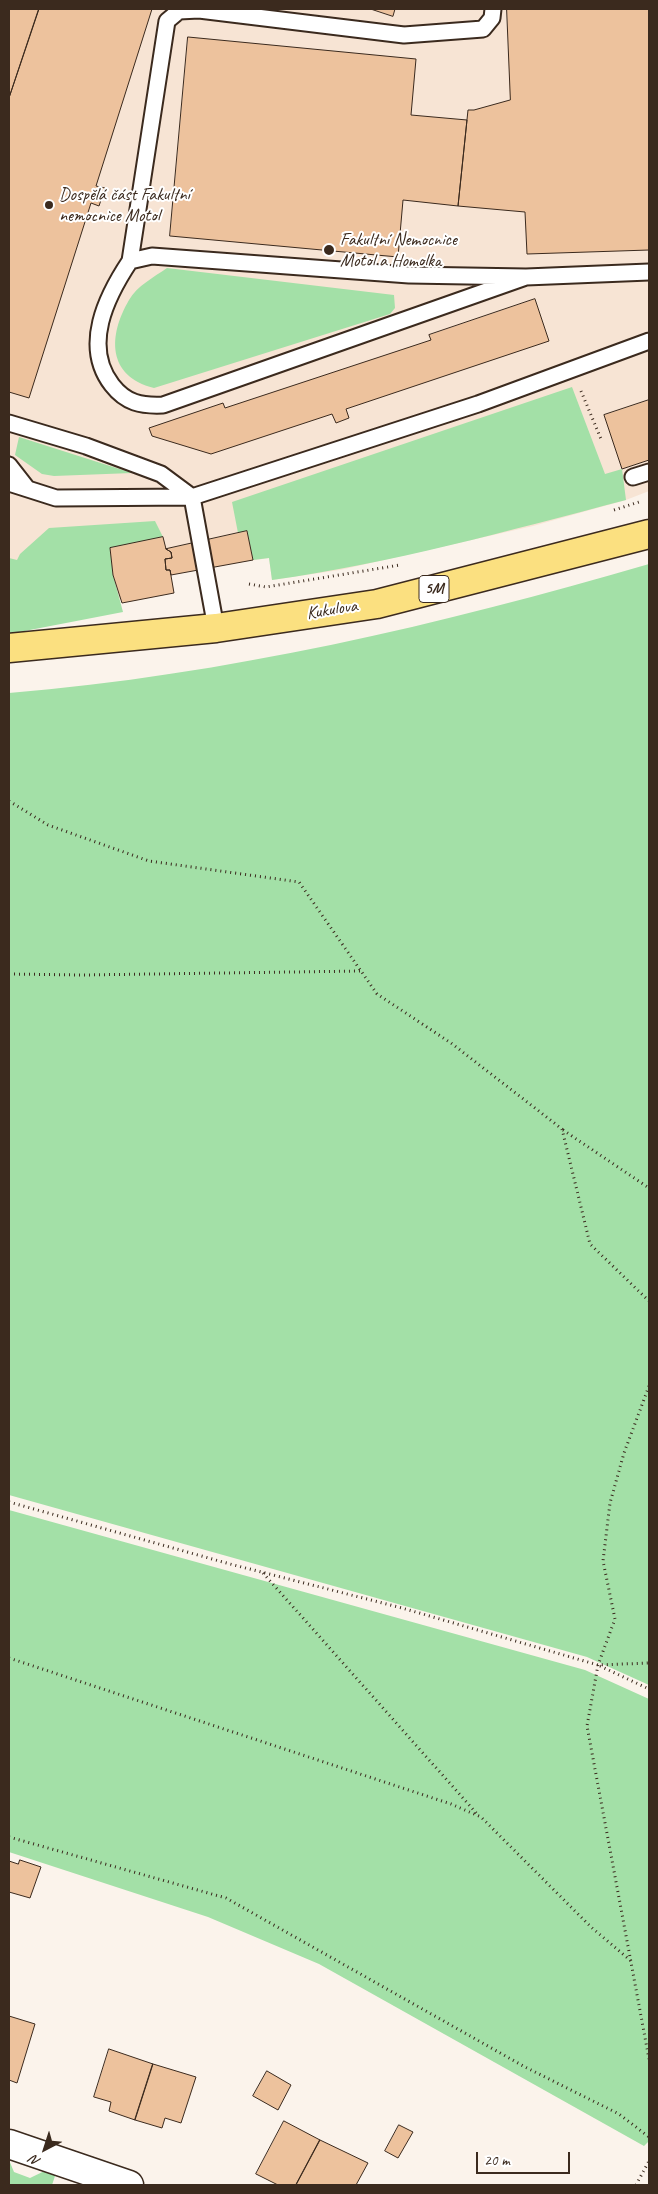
<!DOCTYPE html>
<meta charset="utf-8">
<style>
body{margin:0}
#map{position:relative;width:658px;height:2194px;overflow:hidden;background:#fbf3eb;font-family:Caveat,sans-serif}
canvas{display:block}
.frame{position:absolute;inset:0;border:10px solid #3b2a1e;pointer-events:none}
.north{position:absolute;left:20px;top:2124px;width:50px;height:50px;-webkit-text-stroke:4px #fff;paint-order:stroke;rotate:220deg;font-size:14px;font-weight:700;line-height:20px;text-align:center;color:#3b2a1e}
.north::after{content:'';display:block;margin:auto;width:18px;height:22px;background:#3b2a1e;clip-path:polygon(50% 0,100% 100%,50% 72%,0 100%)}
.scale{position:absolute;left:476px;top:2152px;width:94px;height:22px;box-sizing:border-box;border:2px solid #3b2a1e;border-top:0;padding-left:6px;font-size:15px;line-height:18px;white-space:nowrap;color:#3b2a1e;-webkit-text-stroke:4px #fff;paint-order:stroke}
</style>
<div id="map">
<canvas width="658" height="2194"></canvas>
<div class="frame"></div>
<div class="north">N</div>
<div class="scale">20 m</div>
</div>
<script>
const context = document.querySelector('canvas').getContext('2d');
context.lineJoin = 'round';
function fillPath(path, color) { context.fillStyle = color; context.fill(path, 'evenodd'); }
function stroke(path, color, width, dash) { context.strokeStyle = color; context.lineWidth = width; context.lineCap = dash ? 'butt' : 'round'; context.setLineDash(dash || []); context.stroke(path); }
function label(font, color, halo, rows, align = 'center') {
  context.font = font + ' Caveat,sans-serif'; context.lineWidth = 4; context.setLineDash([]); context.textBaseline = 'middle'; context.strokeStyle = halo; context.fillStyle = color; for (const [text, x, y, turn = 0] of rows) {
    context.save(); context.translate(x, y); context.rotate((+turn || 0) * Math.PI / 180); context.textAlign = isNaN(turn) ? turn : align; if (halo) context.strokeText(text, 0, 0); context.fillText(text, 0, 0); context.restore();
  }
}
const built = new Path2D(`
 M 9,9 L 649,9 L 649,491 L 626,500 L 533,526 L 340,570 L 272,580 L 269,558 L 171,573 L 174,591 L 121,599 L 9,611 Z`);
const green = new Path2D(`
 M 167,268 L 394,295 L 395,308 L 390,314 L 154,388 C 107,376 108,336 129,300 C 137,286 154,277 167,268 Z
 M 572,387 L 605,474 L 622,469 L 626,500 C 508,531 392,563 272,580 L 269,558 L 253,560 L 247,531 L 238,533 L 232,502 Z
 M 19,437 L 132,473 L 54,476 L 42,474 L 15,455 Z
 M 155,521 L 163,537 L 110,548 L 113,575 L 123,612 L 9,634 L 9,558 L 17,560 L 20,554 L 49,528 Z
 M 649,564 L 649,1685 L 587,1657 L 9,1495 L 9,693 C 225,675 441,625 649,564 Z
 M 9,1510 L 585,1670 L 649,1699 L 649,2141 L 644,2146 L 319,1964 L 208,1917 L 9,1852 Z
 M 9,2160 L 14,2172 L 30,2178 L 59,2164 L 52,2185 L 9,2185 Z`);
const building = new Path2D(`
 M 9,9 L 39,9 L 9,98 Z
 M 39,9 L 152,9 L 96,186 L 105,188 L 99,206 L 91,203 L 29,398 L 9,392 L 9,98 Z
 M 371,9 L 395,9 L 393,16 Z
 M 507,9 L 649,9 L 649,250 L 527,254 L 525,212 L 458,206 L 468,110 L 474,110 L 510,100 Z
 M 188,37 L 416,59 L 411,115 L 467,120 L 458,206 L 403,200 L 398,257 L 170,236 Z
 M 535,299 L 549,341 L 346,409 L 349,418 L 336,423 L 332,414 L 211,454 L 152,436 L 149,428 L 223,403 L 225,408 L 431,340 L 429,335 Z
 M 649,400 L 649,460 L 622,469 L 604,415 Z
 M 247,531 L 253,560 L 171,575 L 170,570 L 166,570 L 165,559 L 172,558 L 171,552 L 166,549 Z
 M 163,537 L 166,549 L 171,552 L 172,558 L 165,559 L 166,570 L 170,570 L 174,593 L 122,603 L 113,575 L 110,548 Z
 M 20,1860 L 41,1867 L 30,1898 L 9,1892 L 9,1861 L 18,1864 Z
 M 9,2016 L 35,2024 L 17,2083 L 9,2080 Z
 M 109,2049 L 153,2064 L 135,2120 L 109,2111 L 111,2102 L 94,2097 Z
 M 153,2064 L 196,2077 L 181,2123 L 165,2118 L 162,2128 L 135,2120 Z
 M 267,2071 L 291,2085 L 278,2110 L 253,2096 Z
 M 284,2121 L 320,2140 L 296,2185 L 278,2185 L 256,2174 Z
 M 399,2125 L 413,2132 L 398,2158 L 385,2151 Z
 M 320,2140 L 368,2163 L 356,2185 L 296,2185 Z`);
const path = new Path2D(`
 M 581,391 L 601,439
 M 614,510 L 639,502
 M 249,584 L 266,587 L 400,565
 M 9,801 L 48,825 L 149,861 L 299,882 L 377,994 L 451,1043 L 562,1129 L 590,1244 L 649,1301
 M 9,974 L 82,975 L 362,971
 M 563,1130 L 649,1188
 M 649,1386 L 624,1453 L 610,1503 L 603,1561 L 615,1619 L 598,1665 L 587,1726 L 649,2059
 M 9,1502 L 230,1564 L 402,1608 L 598,1665 L 649,1663
 M 263,1573 L 478,1815
 M 9,1658 L 451,1804 L 481,1817 L 591,1927 L 631,1961
 M 600,1666 L 649,1689
 M 9,1837 L 226,1898 L 525,2067 L 619,2114 L 649,2137
 M 636,2185 L 649,2161`);
const service = new Path2D(`
 M 130,261 L 167,21 L 179,11 L 199,10 L 404,35 L 483,29 L 492,18 L 493,9
 M 526,277 L 163,405 C 141,406 126,403 112,385 C 82,346 106,297 130,261 L 152,256 L 409,275 L 526,277 L 649,272
 M 9,423 L 86,446 L 161,474 L 192,497 L 478,404 L 649,341
 M 9,465 L 27,488
 M 633,477 L 649,472
 M 9,483 L 56,498 L 192,497 L 216,628`);
const minor = new Path2D(`
 M 9,2144 L 129,2185`);
const primary = new Path2D(`
 M 9,648 L 216,628 L 377,604 L 649,534`);
const markers = [
 [49,205,5,"#3b2a1e"],
 [329,250,6,"#3b2a1e"]
];
const shields = [
 [434,589,30]
];
const shieldNames = [
 ["5M",434,589]
];
const poiNames = [
 ["Dospělá část Fakultní",59,195],
 ["nemocnice Motol",59,216],
 ["Fakultní Nemocnice",340,240],
 ["Motol a Homolka",340,261]
];
const streetNames = [
 ["Kukulova",332,610,-9]
];
fillPath(built, '#f7e4d4');
fillPath(green, '#a3e0a7');
fillPath(building, '#edc29d');
stroke(building, '#3b2a1e', 1);
stroke(service, '#3b2a1e', 19);
stroke(minor, '#3b2a1e', 31);
stroke(primary, '#3b2a1e', 31);
stroke(path, '#3b2a1e', 3, [1, 4]);
stroke(service, '#fff', 15);
stroke(minor, '#fff', 28);
stroke(primary, '#fbe080', 28);
for (const [x, y, r, color] of markers) { const dot = new Path2D(); dot.arc(x, y, r, 0, 2 * Math.PI); context.fillStyle = color; context.fill(dot); stroke(dot, '#fff', 2); }
for (const [x, y, w] of shields) { const box = new Path2D(); box.roundRect(x - w / 2, y - 13.5, w, 27, 4); context.fillStyle = '#fff'; context.fill(box); stroke(box, '#3b2a1e', 1); }
label('bold 16px', '#3b2a1e', null, shieldNames);
label('18px', '#3b2a1e', '#fff', poiNames, 'left');
label('18px', '#3b2a1e', '#fff', streetNames);
</script>
